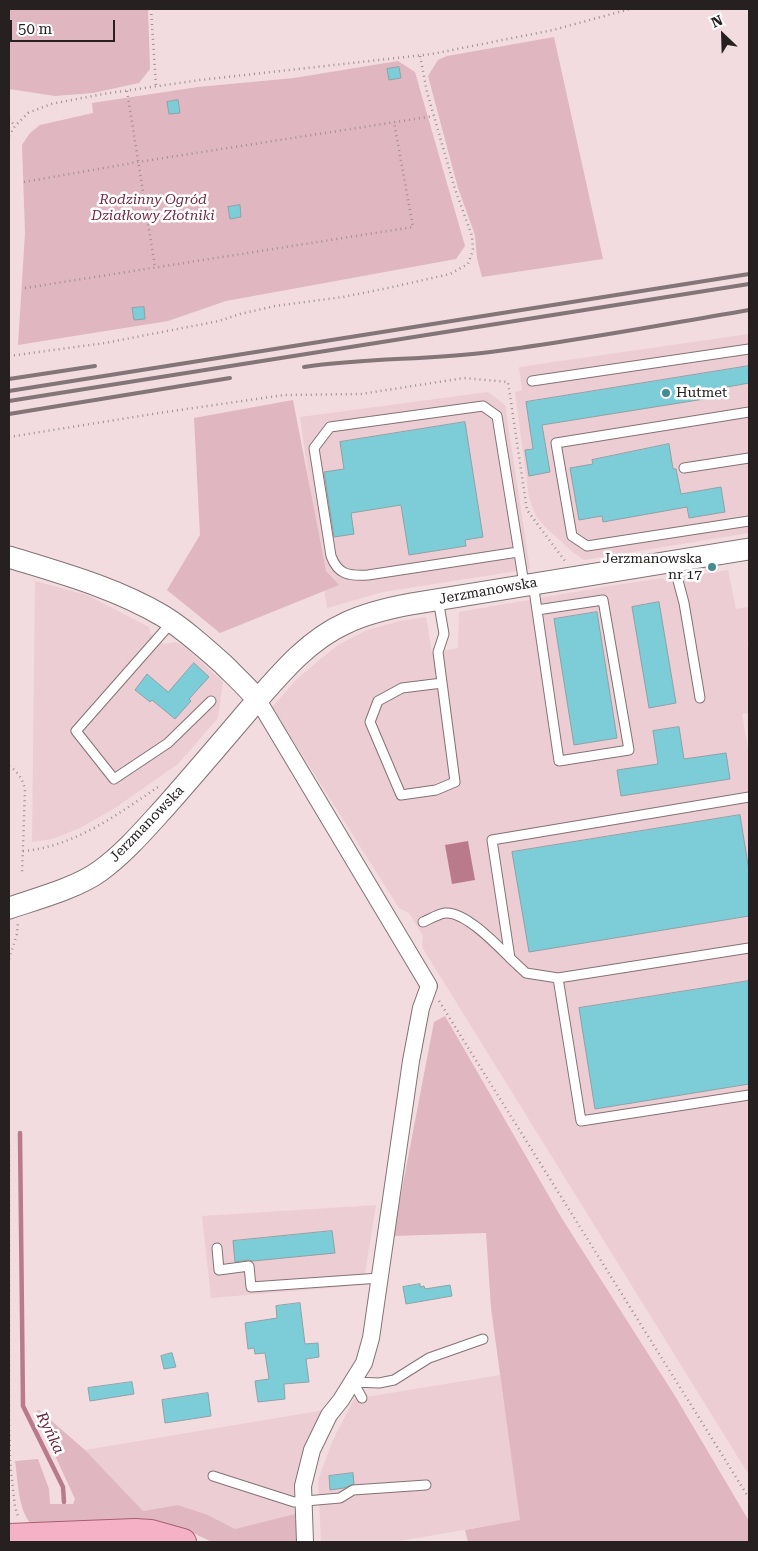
<!DOCTYPE html>
<meta charset="utf-8">
<style>
body{margin:0}
#map{position:relative;width:758px;height:1551px;overflow:hidden;background:#f2dce0;font-family:"Roboto Serif",serif}
canvas{display:block}
.frame{position:absolute;inset:0;border:10px solid #272021;pointer-events:none}
.north{position:absolute;left:698px;top:10px;width:50px;height:50px;-webkit-text-stroke:4px #fff;paint-order:stroke;rotate:336deg;font-size:14px;font-weight:700;line-height:20px;text-align:center;color:#272021}
.north::after{content:'';display:block;margin:auto;width:18px;height:22px;background:#272021;clip-path:polygon(50% 0,100% 100%,50% 72%,0 100%)}
.scale{position:absolute;left:10px;top:20px;width:105px;height:22px;box-sizing:border-box;border:2px solid #272021;border-top:0;padding-left:6px;font-size:15px;line-height:18px;white-space:nowrap;color:#272021;-webkit-text-stroke:4px #fff;paint-order:stroke}
</style>
<div id="map">
<canvas width="758" height="1551"></canvas>
<div class="frame"></div>
<div class="north">N</div>
<div class="scale">50 m</div>
</div>
<script>
const context = document.querySelector('canvas').getContext('2d');
context.lineJoin = 'round';
function fillPath(path, color) { context.fillStyle = color; context.fill(path, 'evenodd'); }
function stroke(path, color, width, dash) { context.strokeStyle = color; context.lineWidth = width; context.lineCap = dash ? 'butt' : 'round'; context.setLineDash(dash || []); context.stroke(path); }
function label(font, color, halo, rows, align = 'center') {
  context.font = font + ' "Roboto Serif",serif'; context.lineWidth = 5; context.setLineDash([]); context.textBaseline = 'middle'; context.strokeStyle = halo; context.fillStyle = color; for (const [text, x, y, turn = 0] of rows) {
    context.save(); context.translate(x, y); context.rotate((+turn || 0) * Math.PI / 180); context.textAlign = isNaN(turn) ? turn : align; if (halo) context.strokeText(text, 0, 0); context.fillText(text, 0, 0); context.restore();
  }
}
const built = new Path2D(`
 M 749,334 L 749,533 L 584,560 L 575,554 L 545,527 L 536,516 L 529,498 L 515,392 L 522,390 L 519,367 Z
 M 488,392 L 505,405 L 530,569 L 383,592 L 327,608 L 300,417 Z
 M 728,570 L 736,609 L 748,607 L 749,616 L 749,641 L 747,642 L 749,657 L 749,713 L 742,714 L 749,755 L 749,1475 L 422,947 L 423,936 L 409,913 L 399,908 L 272,707 L 296,680 L 318,661 L 338,645 L 367,630 L 400,621 L 426,617 L 432,653 L 458,648 L 459,612 L 615,585 L 663,578 L 664,580 Z
 M 35,581 L 87,595 L 149,627 L 151,634 L 164,644 L 176,642 L 185,647 L 223,682 L 218,718 L 178,764 L 115,808 L 80,828 L 52,839 L 32,842 Z
 M 376,1205 L 363,1285 L 211,1298 L 202,1216 Z
 M 500,1375 L 521,1520 L 394,1542 L 321,1542 L 318,1480 L 332,1442 L 354,1399 Z
 M 325,1410 L 298,1469 L 294,1502 L 298,1542 L 235,1529 L 208,1515 L 178,1505 L 143,1511 L 85,1450 Z`);
const green = new Path2D(`
 M 10,9 L 148,9 L 150,69 L 139,83 L 93,93 L 55,96 L 9,89 Z
 M 554,37 L 603,259 L 482,277 L 477,258 L 475,235 L 458,188 L 428,76 L 438,60 L 447,56 Z
 M 398,61 L 415,72 L 465,246 L 456,259 L 226,301 L 168,321 L 18,345 L 25,233 L 22,145 L 30,133 L 40,125 L 93,113 L 92,103 L 198,87 L 294,78 Z
 M 293,400 L 326,571 L 339,585 L 220,633 L 167,590 L 200,535 L 194,418 Z
 M 445,1016 L 561,1217 L 675,1396 L 749,1521 L 749,1542 L 468,1542 L 465,1530 L 520,1520 L 491,1308 L 486,1233 L 393,1236 L 434,1022 Z
 M 39,1410 L 85,1450 L 143,1511 L 178,1505 L 208,1515 L 235,1529 L 295,1514 L 298,1542 L 212,1542 L 191,1532 L 160,1522 L 31,1524 C 18,1510 18,1480 15,1461 L 38,1459 L 49,1489 L 50,1504 L 73,1504 L 75,1499 L 35,1412 Z`);
const water = new Path2D(`
 M 468,841 L 475,880 L 452,884 L 445,845 Z`);
const stream = new Path2D(`
 M 20,1133 L 23,1406 L 63,1487 L 64,1502`);
const building = new Path2D(`
 M 399,67 L 401,78 L 389,80 L 387,69 Z
 M 178,100 L 180,113 L 169,114 L 167,102 Z
 M 240,205 L 241,217 L 230,219 L 228,207 Z
 M 144,307 L 145,319 L 134,320 L 132,308 Z
 M 749,366 L 749,383 L 727,387 L 727,390 L 723,390 L 723,396 L 542,425 L 550,472 L 529,476 L 525,450 L 533,449 L 526,402 Z
 M 465,422 L 483,537 L 465,540 L 466,546 L 409,555 L 401,505 L 351,513 L 354,534 L 334,537 L 324,472 L 344,469 L 340,442 Z
 M 669,444 L 673,469 L 676,469 L 681,494 L 721,487 L 725,512 L 689,518 L 687,507 L 603,522 L 602,516 L 579,520 L 570,468 L 593,464 L 592,460 Z
 M 659,602 L 676,703 L 649,708 L 632,607 Z
 M 597,612 L 617,738 L 574,745 L 554,619 Z
 M 194,663 L 209,677 L 189,699 L 191,701 L 175,719 L 152,700 L 150,702 L 135,690 L 147,674 L 168,692 Z
 M 679,727 L 684,759 L 726,753 L 730,779 L 621,796 L 617,770 L 658,764 L 653,731 Z
 M 740,815 L 749,871 L 749,916 L 529,952 L 512,852 Z
 M 749,981 L 749,1084 L 595,1109 L 579,1008 Z
 M 332,1231 L 335,1253 L 253,1261 L 248,1260 L 235,1262 L 233,1241 Z
 M 420,1284 L 420,1287 L 424,1286 L 425,1289 L 450,1285 L 452,1296 L 406,1304 L 403,1287 Z
 M 300,1303 L 305,1344 L 318,1343 L 319,1357 L 306,1359 L 309,1382 L 284,1384 L 285,1399 L 258,1402 L 255,1381 L 269,1379 L 265,1353 L 255,1354 L 254,1348 L 248,1349 L 245,1323 L 277,1318 L 276,1306 Z
 M 172,1353 L 176,1367 L 164,1369 L 161,1356 Z
 M 132,1382 L 134,1394 L 90,1401 L 88,1388 Z
 M 208,1393 L 211,1416 L 165,1423 L 162,1400 Z
 M 353,1473 L 354,1484 L 344,1488 L 330,1490 L 329,1476 Z`);
const path = new Path2D(`
 M 151,9 L 156,86
 M 127,91 L 155,267
 M 9,119 L 15,126
 M 9,136 L 15,126 L 28,113 L 51,104 L 103,94 L 200,80 L 432,54 L 553,30 L 630,9
 M 24,182 L 138,162 L 434,116
 M 25,288 L 413,227 L 394,122
 M 9,356 L 105,343 L 219,321 L 240,314 L 275,306 L 343,297 L 388,288 L 450,274 L 468,264 L 473,250 L 472,236 L 455,189 L 427,92 L 420,55
 M 9,437 L 159,413 L 284,395 L 361,394 L 464,378 L 508,382 L 527,510 L 565,561
 M 9,766 C 18,772 23,779 25,790 L 22,873
 M 23,851 C 74,847 118,814 158,787
 M 9,959 L 17,934 L 18,922
 M 439,1001 L 749,1498
 M 9,1145 L 9,1416 L 10,1462 L 15,1507 L 18,1516`);
const service = new Path2D(`
 M 532,381 L 749,349
 M 749,412 L 556,443 L 572,536 L 587,546 L 749,521
 M 684,468 L 749,458
 M 518,552 L 368,575 C 349,576 338,575 331,556 L 314,448 L 330,427 L 483,406 L 497,416 L 524,584
 M 673,562 L 684,603 L 700,698
 M 533,583 L 559,761 L 629,750 L 603,600 L 537,610
 M 438,599 L 444,634 L 438,652 L 455,782 L 436,790 L 401,795 L 370,722 L 378,701 L 402,688 L 442,683
 M 172,622 L 76,731 L 114,779 L 168,743 L 211,701
 M 749,797 L 492,840 L 510,958 L 526,973 L 558,978 L 749,948
 M 423,922 C 430,919 438,914 445,913 C 465,911 497,945 510,958
 M 558,978 L 581,1121 L 749,1095
 M 217,1248 L 219,1270 L 249,1266 L 251,1287 L 380,1278
 M 353,1382 L 379,1383 L 394,1380 L 429,1358 L 483,1339
 M 353,1382 L 362,1398
 M 213,1476 L 294,1502 L 340,1498 L 353,1490 L 426,1485`);
const minor = new Path2D(`
 M 258,700 L 429,986 L 421,1008 L 411,1061 L 371,1338 L 364,1363 L 341,1400 L 329,1415 L 312,1450 L 303,1486 L 305,1542`);
const tertiary = new Path2D(`
 M 9,557 C 61,573 116,588 163,616 C 184,629 204,647 223,664 C 235,676 247,687 258,700
 M 9,908 C 36,899 77,888 100,871 C 125,853 146,828 167,805 C 196,772 225,738 253,705 C 280,674 308,640 346,623 C 367,613 389,608 411,604 L 749,549`);
const primary = new Path2D(`
 M 9,1537 L 135,1532 L 151,1533 L 183,1542`);
const rail = new Path2D(`
 M 304,367 C 363,358 423,360 482,353 C 571,342 660,325 749,310
 M 9,379 L 95,366
 M 9,391 L 749,274
 M 9,401 L 749,284
 M 9,414 L 230,378`);
const markers = [
 [666,393,5,"#448b93"],
 [712,567,5,"#448b93"]
];
const parkNames = [
 ["Rodzinny Ogród",153,200],
 ["Działkowy Złotniki",153,216]
];
const poiNames = [
 ["Hutmet",676,393],
 ["Jerzmanowska",702,559,"right"],
 ["nr 17",702,575,"right"]
];
const streetNames = [
 ["Jerzmanowska",488,591,-10],
 ["Jerzmanowska",147,824,-46]
];
const waterNames = [
 ["Ryńka",50,1433,64]
];
fillPath(built, '#eccdd4');
fillPath(green, '#e0b6c0');
fillPath(water, '#b97b8b');
stroke(stream, '#b97b8b', 4.5);
fillPath(building, '#7ccdd7');
stroke(building, '#8da3a6', 1);
stroke(service, '#847175', 11);
stroke(minor, '#847175', 18);
stroke(tertiary, '#847175', 23);
stroke(primary, '#a85e74', 28);
stroke(path, '#9e8f91', 2.5, [1, 4]);
stroke(service, '#fff', 9);
stroke(minor, '#fff', 16);
stroke(tertiary, '#fff', 21);
stroke(primary, '#f5b2c6', 26);
stroke(rail, '#847678', 4);
for (const [x, y, r, color] of markers) { const dot = new Path2D(); dot.arc(x, y, r, 0, 2 * Math.PI); context.fillStyle = color; context.fill(dot); stroke(dot, '#fff', 2); }
label('italic 14px', '#762943', '#fff', parkNames);
label('14px', '#272021', '#fff', poiNames, 'left');
label('14px', '#272021', '#fff', streetNames);
label('italic 15px', '#6d203b', '#fff', waterNames);
</script>
